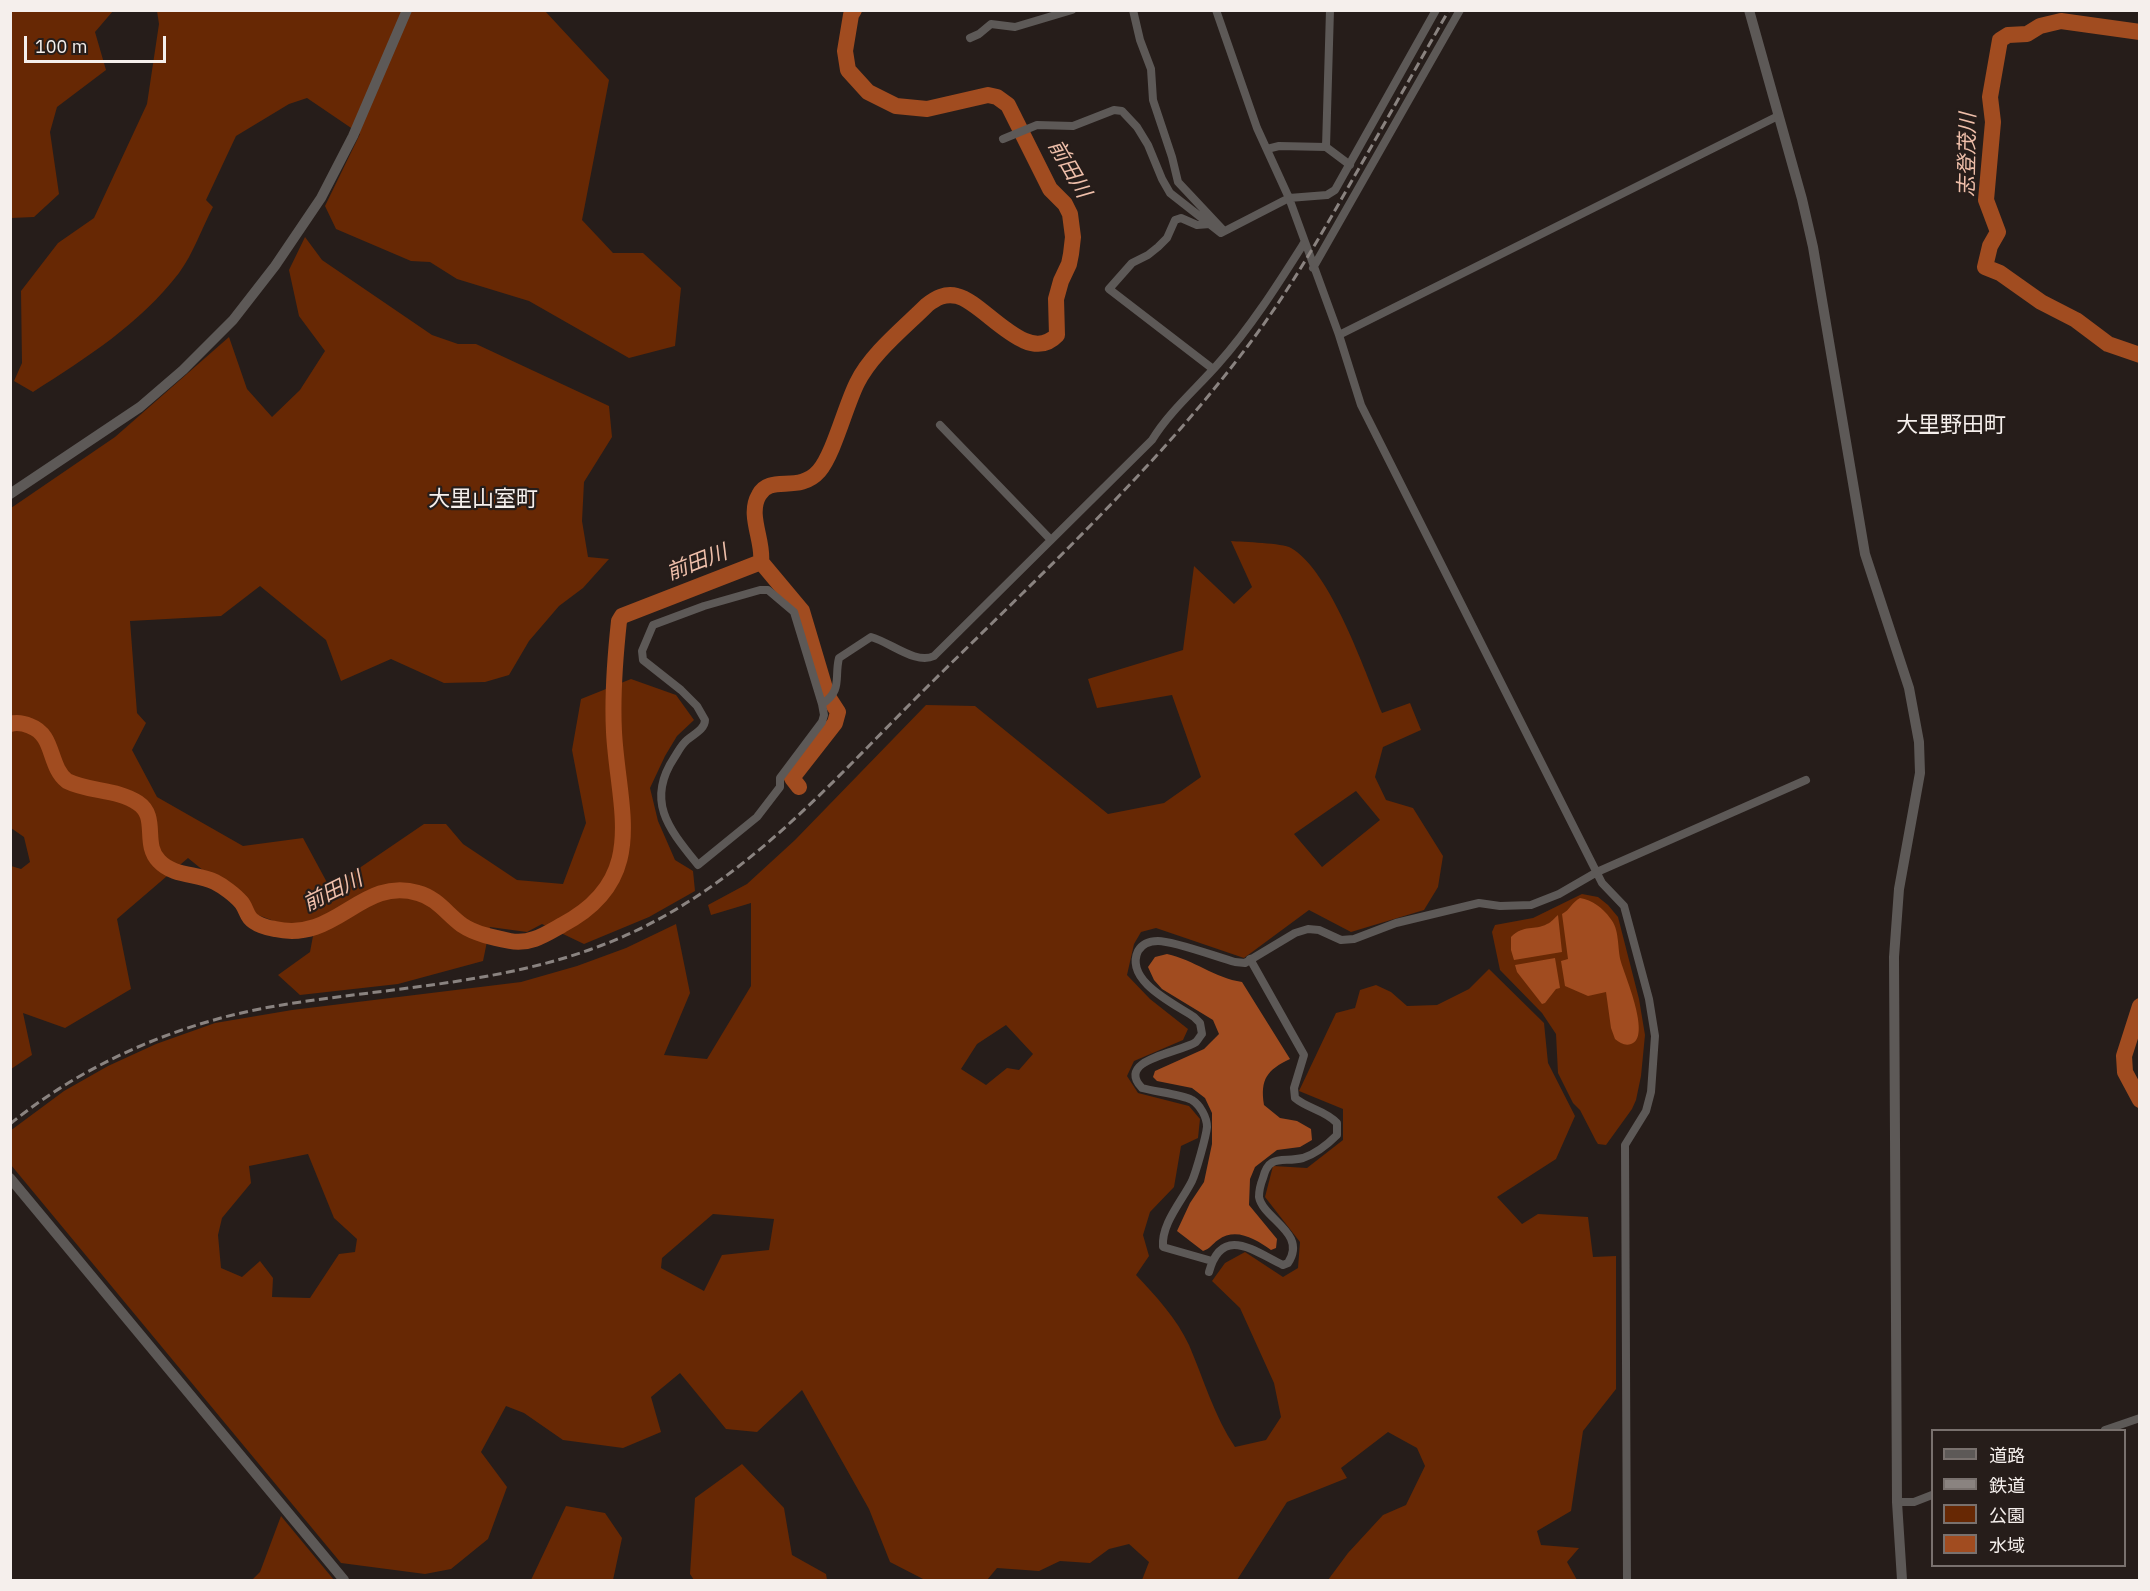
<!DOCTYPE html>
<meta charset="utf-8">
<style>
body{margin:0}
#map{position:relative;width:2150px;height:1591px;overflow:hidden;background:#261d1a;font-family:"IBM Plex Sans","Noto Sans JP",sans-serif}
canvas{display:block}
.frame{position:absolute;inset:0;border:12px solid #f5efec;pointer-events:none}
.legend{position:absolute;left:1931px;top:1429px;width:195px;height:138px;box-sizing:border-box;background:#261d1a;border:2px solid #79716e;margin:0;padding:8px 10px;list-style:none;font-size:18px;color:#f5efec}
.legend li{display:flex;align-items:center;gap:12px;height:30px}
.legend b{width:30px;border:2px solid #79716e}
.scale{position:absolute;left:24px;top:36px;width:142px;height:27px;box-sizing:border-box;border:3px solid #f5efec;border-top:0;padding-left:8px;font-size:18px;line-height:21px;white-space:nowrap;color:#f5efec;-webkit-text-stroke:4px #261d1a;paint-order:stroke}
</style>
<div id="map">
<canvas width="2150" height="1591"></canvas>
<div class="frame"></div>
<ul class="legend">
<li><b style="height:8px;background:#5d5957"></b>道路</li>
<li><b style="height:8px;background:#8a8380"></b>鉄道</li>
<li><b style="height:16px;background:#672804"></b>公園</li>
<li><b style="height:16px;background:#a14c20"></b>水域</li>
</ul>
<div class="scale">100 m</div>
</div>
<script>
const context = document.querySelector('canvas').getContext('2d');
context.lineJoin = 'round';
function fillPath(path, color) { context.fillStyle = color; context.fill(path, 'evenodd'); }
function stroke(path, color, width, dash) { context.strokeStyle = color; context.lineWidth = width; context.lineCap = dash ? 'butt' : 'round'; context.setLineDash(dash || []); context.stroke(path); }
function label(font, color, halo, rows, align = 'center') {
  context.font = font + ' "IBM Plex Sans","Noto Sans JP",sans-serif'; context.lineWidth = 4.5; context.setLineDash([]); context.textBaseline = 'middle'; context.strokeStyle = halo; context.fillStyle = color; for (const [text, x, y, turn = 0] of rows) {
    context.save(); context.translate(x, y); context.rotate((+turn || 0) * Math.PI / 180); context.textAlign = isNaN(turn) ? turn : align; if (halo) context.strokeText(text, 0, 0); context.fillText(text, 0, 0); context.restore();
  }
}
const green = new Path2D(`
 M 10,11 L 113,11 L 95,32 L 106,70 L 57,107 L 50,132 L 59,194 L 34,217 L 11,218 Z
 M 157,11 L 545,11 L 609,80 L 582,220 L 613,253 L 643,253 L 681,288 L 675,346 L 629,358 L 529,301 L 457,279 L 430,262 L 411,261 L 336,229 L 325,206 L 360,134 L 307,98 L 289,104 L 236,136 L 206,200 L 213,207 C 202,228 193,254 179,273 C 140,324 86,358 33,392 L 14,381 L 22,363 L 21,291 L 58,243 L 94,218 L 147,104 L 159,24 Z
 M 305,237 L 322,260 L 432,335 L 458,344 L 476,344 L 609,406 L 612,437 L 584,482 L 582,521 L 588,557 L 609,559 L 583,588 L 559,606 L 529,641 L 509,675 L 485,682 L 444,683 L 391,659 L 341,681 L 326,640 L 260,586 L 221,616 L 130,621 L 137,713 L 146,723 L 132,750 L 157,797 L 243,846 L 303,838 L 330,888 L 424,824 L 446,824 L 463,844 L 517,880 L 563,884 L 586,823 L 572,750 L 581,699 L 631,679 L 676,695 L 694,720 L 677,736 L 665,756 L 650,788 L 658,821 L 675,860 L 693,871 L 695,891 L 649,917 L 584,944 L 542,924 L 527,932 L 490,927 L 483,961 L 398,984 L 300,995 L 278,975 L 310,952 L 313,936 L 258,915 L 188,858 L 117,919 L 131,989 L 65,1028 L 23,1013 L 32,1055 L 11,1069 L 11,866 L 21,869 L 30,862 L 24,837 L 11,828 L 11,508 L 115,437 L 229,337 L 247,389 L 272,417 L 300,390 L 325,351 L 299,316 L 289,270 Z
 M 1231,541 C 1243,542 1283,543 1291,548 C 1330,570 1365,671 1382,713 L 1410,703 L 1421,730 L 1383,747 L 1375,777 L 1386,800 L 1413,808 L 1443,856 L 1438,887 L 1424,910 L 1351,932 L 1309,910 L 1244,958 L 1156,928 L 1141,932 L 1134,944 L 1127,975 L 1150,999 L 1188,1029 L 1183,1040 L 1134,1061 L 1127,1076 L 1138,1093 L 1189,1106 L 1200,1119 L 1198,1138 L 1181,1146 L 1174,1187 L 1150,1212 L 1143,1235 L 1149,1256 L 1136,1275 C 1156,1296 1177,1319 1189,1345 C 1204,1380 1214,1416 1235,1447 L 1266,1440 L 1281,1417 L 1274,1383 L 1240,1308 L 1212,1281 L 1225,1263 L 1245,1252 L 1283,1277 L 1298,1268 L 1300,1242 L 1265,1197 L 1273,1166 L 1307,1168 L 1343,1140 L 1343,1109 L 1299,1091 L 1336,1013 L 1355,1008 L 1360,990 L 1376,985 L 1391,992 L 1407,1006 L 1437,1005 L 1469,989 L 1489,969 L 1544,1023 L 1548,1063 L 1575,1116 L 1556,1159 L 1497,1197 L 1522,1224 L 1538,1214 L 1588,1217 L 1593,1257 L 1616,1256 L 1616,1389 L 1583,1431 L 1571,1511 L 1537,1531 L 1541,1545 L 1579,1548 L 1567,1562 L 1577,1580 L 1328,1580 L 1348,1553 L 1383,1515 L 1406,1505 L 1425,1466 L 1417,1448 L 1388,1432 L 1341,1468 L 1347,1478 L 1287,1502 L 1237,1580 L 1142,1580 L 1149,1562 L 1129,1544 L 1109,1549 L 1090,1563 L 1060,1561 L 1039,1571 L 997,1568 L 987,1580 L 925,1580 L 890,1562 L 869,1509 L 802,1390 L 757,1432 L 726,1429 L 680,1373 L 651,1397 L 661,1432 L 623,1448 L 563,1440 L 524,1413 L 506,1406 L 481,1452 L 507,1487 L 488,1539 L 451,1569 L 425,1574 L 341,1563 L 11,1165 L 10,1131 L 64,1091 L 108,1066 L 156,1044 L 215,1023 L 292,1010 L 521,982 L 577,966 L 626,948 L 676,924 L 690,993 L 664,1055 L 707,1059 L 751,986 L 751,903 L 711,915 L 708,905 L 747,884 L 795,840 L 926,705 L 975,706 L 1108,814 L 1164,803 L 1201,777 L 1172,695 L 1097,708 L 1088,679 L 1183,650 L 1194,566 L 1234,604 L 1252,587 ZM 1356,791 L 1380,820 L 1322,867 L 1294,834 ZM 1006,1025 L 1033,1054 L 1019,1070 L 1007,1068 L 986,1085 L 961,1069 L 977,1044 ZM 308,1154 L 334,1218 L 357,1239 L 355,1252 L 339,1254 L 310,1298 L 272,1297 L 273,1278 L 260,1261 L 242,1277 L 221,1268 L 218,1235 L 222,1218 L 251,1183 L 249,1166 ZM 713,1214 L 774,1219 L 769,1250 L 722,1255 L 704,1291 L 661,1268 L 662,1258 Z
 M 1582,894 L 1598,897 L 1608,905 L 1618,917 L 1639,999 L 1645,1035 L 1641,1076 L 1636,1100 L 1632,1109 L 1606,1145 L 1598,1144 L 1596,1141 L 1580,1110 L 1573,1103 L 1558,1073 L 1556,1034 L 1542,1013 L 1500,970 L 1492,932 L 1495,925 L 1533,918 Z
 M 742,1464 L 784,1508 L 792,1555 L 826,1574 L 827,1580 L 694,1580 L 690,1574 L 695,1498 Z
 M 566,1506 L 605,1513 L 622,1538 L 613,1580 L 531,1580 Z
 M 281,1516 L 334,1580 L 252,1580 L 260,1572 Z`);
const water = new Path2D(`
 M 1580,898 C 1592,900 1603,908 1610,918 C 1620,929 1617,948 1621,962 C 1625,976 1652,1038 1631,1044 C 1625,1046 1620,1043 1615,1039 L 1611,1028 L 1606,992 L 1588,996 L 1565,986 L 1561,961 L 1568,959 L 1562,914 C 1570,910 1572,902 1580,898 Z
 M 1558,915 L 1562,952 L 1514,960 L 1511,950 L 1511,937 C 1524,924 1534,931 1547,924 C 1552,922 1554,918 1558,915 Z
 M 1167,954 C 1194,960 1215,978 1242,982 L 1290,1059 C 1267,1070 1260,1079 1264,1105 L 1280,1118 L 1297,1121 L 1311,1129 L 1312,1140 L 1300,1147 L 1277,1150 L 1255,1167 L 1250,1179 L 1249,1205 L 1277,1239 L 1276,1248 L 1271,1250 C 1255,1239 1236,1227 1218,1240 C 1212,1244 1210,1249 1203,1251 L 1177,1231 L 1190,1203 L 1204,1182 L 1212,1144 L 1212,1113 L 1205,1098 L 1192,1088 L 1157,1081 L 1153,1077 L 1155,1071 L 1204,1049 L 1219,1034 L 1213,1020 L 1162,989 L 1154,980 L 1148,967 L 1155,957 Z
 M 1555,958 L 1560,988 L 1556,989 L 1545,1003 L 1542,1004 L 1517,972 L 1515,965 Z`);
const river = new Path2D(`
 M 2140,32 L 2061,21 L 2040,26 L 2027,34 L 2008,35 L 2000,40 L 1990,97 L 1993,122 L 1986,200 L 1998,232 L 1990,246 L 1985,267 L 2000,273 L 2041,302 L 2076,320 L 2108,344 L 2140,355
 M 761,562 L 802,611 L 827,695 L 838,712 L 835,723 L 792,778 L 799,787
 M 10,724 C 17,722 23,723 30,726 C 55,735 48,766 67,781 C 89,792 117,789 138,803 C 159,817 142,844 159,861 C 174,877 197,873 215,882 C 223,886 235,895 241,902 C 245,906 246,913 250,918 C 255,924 267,928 275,929 C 337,943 361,876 418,893 C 437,898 447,914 462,925 C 475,934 495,938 510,941 C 530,945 546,934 562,925 C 650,879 618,809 614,732 C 612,694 615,658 619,621 L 622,616 L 761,562 C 764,541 747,515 759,495 C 770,474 799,494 819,471 C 834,453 845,407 857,383 C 871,354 904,328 927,305 C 936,298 945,293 957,296 C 984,302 1027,367 1057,335 L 1056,299 L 1061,281 L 1069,264 L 1071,254 L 1073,237 L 1070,214 L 1065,204 L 1050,189 L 1008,105 L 997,97 L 988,95 L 927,109 L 896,106 L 868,92 L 848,70 L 845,51 L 851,15 L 854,10
 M 2140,1006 L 2124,1056 L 2125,1072 L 2140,1100`);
const minor = new Path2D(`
 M 1133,10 L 1140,40 L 1151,69 L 1153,100 L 1172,157 L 1178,182 L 1224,231
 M 1216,10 L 1257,128 L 1289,198 L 1339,335 L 1361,405 L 1602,883 L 1624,906 L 1649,999 L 1655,1036 L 1651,1092 L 1646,1111 L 1625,1145 L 1627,1580
 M 970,38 L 979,34 L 991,24 L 1015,27 L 1072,10
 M 1003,139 L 1037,125 L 1073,126 L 1114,110 L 1122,111 L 1137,127 L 1148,145 L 1162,179 L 1170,193 L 1221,233 L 1289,198 L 1327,195 L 1335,190 L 1436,10
 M 1326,147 L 1330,10
 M 1267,149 L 1279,146 L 1326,147 L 1350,165
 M 1210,224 L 1197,225 L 1181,218 L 1175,220 L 1167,238 L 1158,247 L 1148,255 L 1132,263 L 1109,289 L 1213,369
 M 1313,268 L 1460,10
 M 1339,335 L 1778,116
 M 940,425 L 1051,540
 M 822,704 L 794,612 L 768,590 L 760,590 L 704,606 L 653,625 L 642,651 L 643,660 L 681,690 L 697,706 L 705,720 C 705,729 694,734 687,740 C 681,745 678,752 674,758 C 645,802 670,830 698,865 L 757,817 L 780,787 L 780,778 L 822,722 L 824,715 L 822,704 C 843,690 834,678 839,658 L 871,637 C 890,642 916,665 934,656 L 1152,440 C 1169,412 1196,389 1218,364 C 1251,327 1278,284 1304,243
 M 1212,1261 L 1163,1247 C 1161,1224 1182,1201 1192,1181 C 1196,1172 1206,1137 1207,1127 C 1207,1117 1200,1105 1192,1100 C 1180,1094 1156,1092 1142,1088 C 1114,1059 1183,1052 1196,1042 C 1197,1041 1201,1035 1202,1034 L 1200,1023 L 1194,1017 C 1175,1004 1124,981 1138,951 C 1142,944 1150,941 1158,941 C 1174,941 1217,957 1235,962 L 1245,963 L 1295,933 L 1308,929 L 1319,930 L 1341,940 L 1354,939 L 1396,923 L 1479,903 L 1500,906 L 1531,905 L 1559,894 L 1597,872 L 1806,780
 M 1209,1272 C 1222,1224 1255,1252 1283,1265 L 1288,1263 C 1308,1233 1263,1219 1259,1197 C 1259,1191 1261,1183 1263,1178 C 1269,1153 1283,1163 1303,1158 C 1315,1154 1328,1144 1337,1135 L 1337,1123 C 1325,1110 1308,1109 1295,1098 L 1294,1088 L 1304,1055 L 1250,959
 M 2105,1430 L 2140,1418
 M 1897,1502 L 1914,1502 L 1932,1495`);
const tertiary = new Path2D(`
 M 1749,10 L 1802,199 L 1813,247 L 1865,554 L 1909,688 L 1919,742 L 1920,773 L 1899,889 L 1894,957 L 1897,1502 L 1902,1580
 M 10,494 L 140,407 L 183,370 L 233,320 L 275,266 L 321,198 L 353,136 L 407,10
 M 10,1178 L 344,1580`);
const rail = new Path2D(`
 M 10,1124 C 89,1060 188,1019 288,1004 C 390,988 492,984 589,950 C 724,903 815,800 912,702 C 1027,587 1149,477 1247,347 C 1288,293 1321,235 1354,177 C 1386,121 1417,66 1449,10`);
const waterNames = [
 ["志登茂川",1968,155,-89],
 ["前田川",1069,169,60],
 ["前田川",697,563,-21],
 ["前田川",333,892,-26]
];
const quarterNames = [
 ["大里野田町",1951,426],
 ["大里山室町",483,500]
];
fillPath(green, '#672804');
fillPath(water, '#a14c20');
stroke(river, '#a14c20', 16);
stroke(minor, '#5d5957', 8);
stroke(tertiary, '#5d5957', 10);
stroke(rail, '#8a8380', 3, [9, 4.5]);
label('italic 21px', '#efbfaa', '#261d1a', waterNames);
label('22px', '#f5efec', '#261d1a', quarterNames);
</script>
